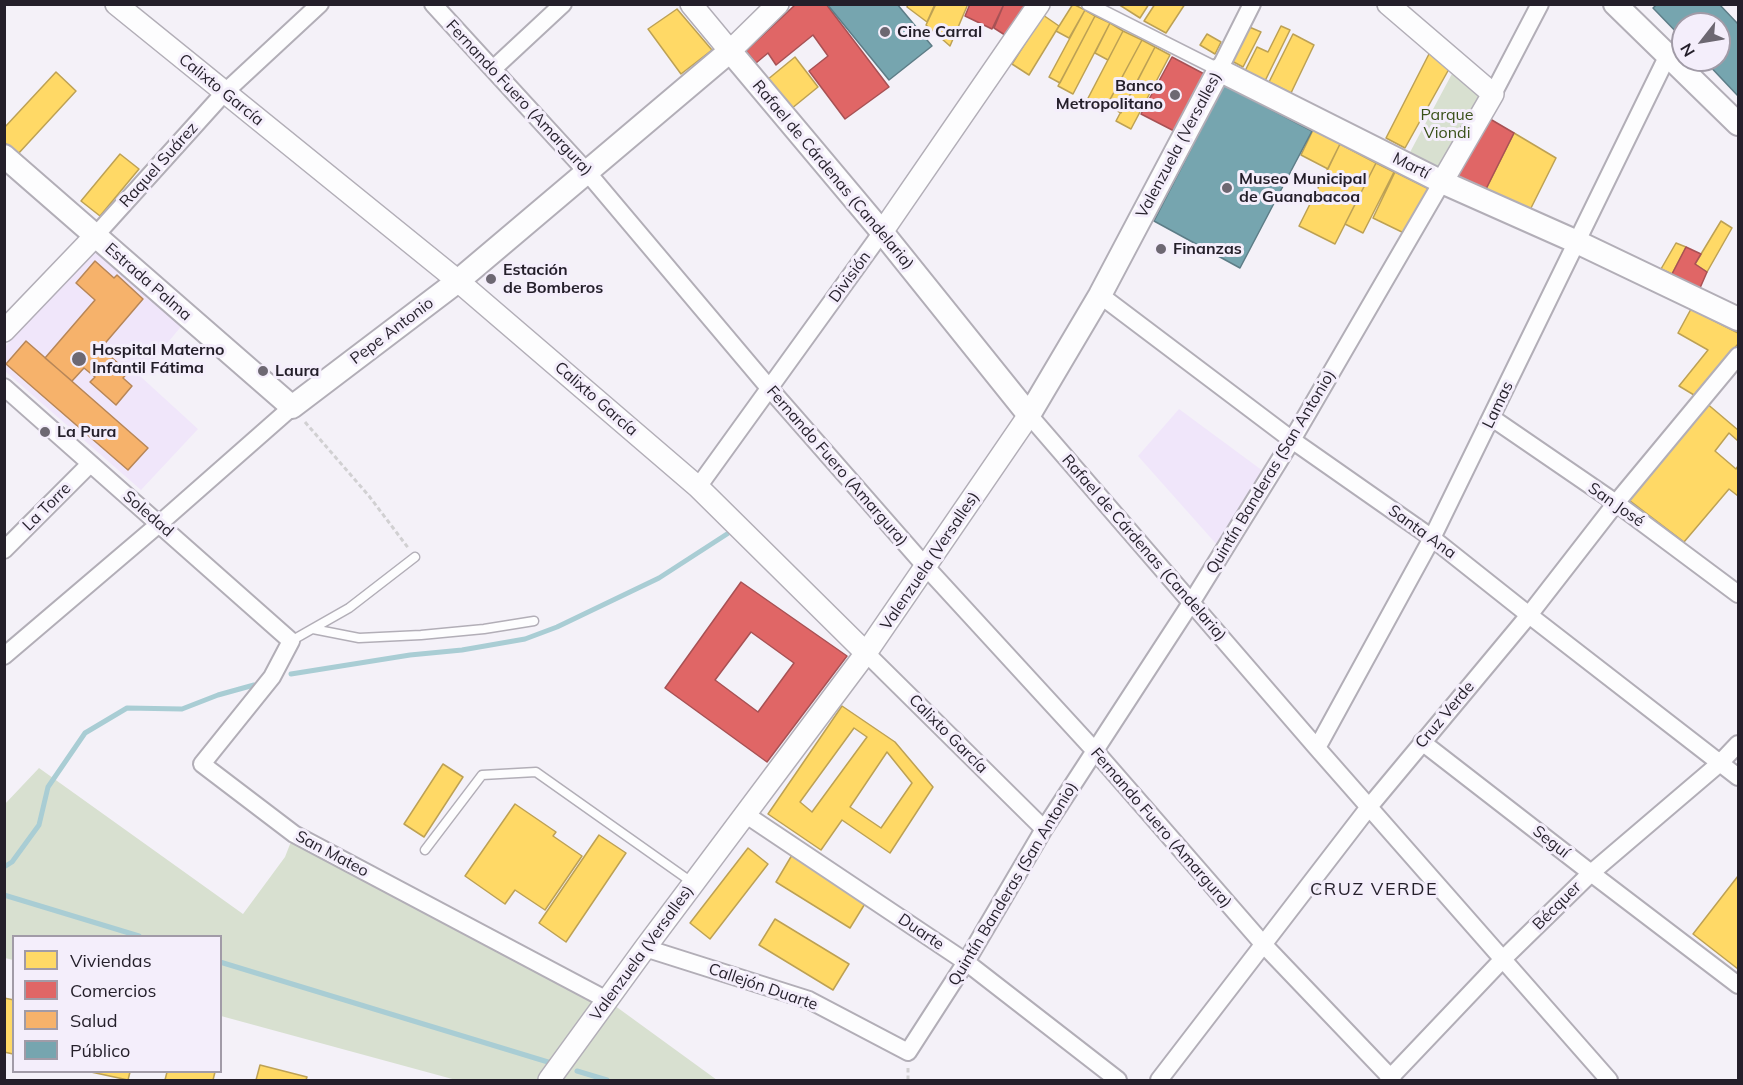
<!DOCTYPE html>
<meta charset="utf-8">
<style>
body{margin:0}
#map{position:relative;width:1743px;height:1085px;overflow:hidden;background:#f4f1f8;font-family:Mulish,sans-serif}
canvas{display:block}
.frame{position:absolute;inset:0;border:6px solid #241f2a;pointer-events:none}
.legend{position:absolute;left:12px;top:935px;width:210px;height:138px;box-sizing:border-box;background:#f4eefb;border:2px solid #a19ba7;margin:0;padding:8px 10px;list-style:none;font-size:18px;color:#241f2a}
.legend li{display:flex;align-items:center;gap:12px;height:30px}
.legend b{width:30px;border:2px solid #a19ba7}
.north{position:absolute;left:1671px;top:12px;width:60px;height:60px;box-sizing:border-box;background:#f4eefb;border:2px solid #a19ba7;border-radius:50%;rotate:239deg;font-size:16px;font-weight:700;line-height:24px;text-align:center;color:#241f2a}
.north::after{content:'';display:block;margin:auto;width:21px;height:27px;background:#6d6872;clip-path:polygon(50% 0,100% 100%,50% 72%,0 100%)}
</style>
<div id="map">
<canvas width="1743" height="1085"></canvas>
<div class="frame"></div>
<ul class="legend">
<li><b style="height:16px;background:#ffd966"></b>Viviendas</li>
<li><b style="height:16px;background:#e06666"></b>Comercios</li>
<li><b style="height:16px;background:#f6b26b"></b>Salud</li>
<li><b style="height:16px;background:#76a5af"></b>Público</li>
</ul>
<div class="north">N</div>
</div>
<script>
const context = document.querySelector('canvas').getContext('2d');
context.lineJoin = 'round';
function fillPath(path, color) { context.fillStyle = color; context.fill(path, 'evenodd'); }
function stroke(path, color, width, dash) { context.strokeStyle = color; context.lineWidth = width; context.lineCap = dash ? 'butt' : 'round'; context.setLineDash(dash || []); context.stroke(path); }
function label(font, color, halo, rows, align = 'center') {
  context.font = font + ' Mulish,sans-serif'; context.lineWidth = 6; context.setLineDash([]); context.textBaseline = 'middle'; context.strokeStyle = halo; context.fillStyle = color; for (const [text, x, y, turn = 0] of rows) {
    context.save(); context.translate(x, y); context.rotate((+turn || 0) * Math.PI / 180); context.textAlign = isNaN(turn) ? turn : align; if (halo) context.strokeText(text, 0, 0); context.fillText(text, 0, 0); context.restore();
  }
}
const built = new Path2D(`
 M 93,248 L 184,323 L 140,376 L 198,429 L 141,490 L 5,371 L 5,347 Z
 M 1179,409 L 1263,471 L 1218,546 L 1138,456 Z`);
const green = new Path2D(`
 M 1454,70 L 1484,94 L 1443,173 L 1408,156 Z
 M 39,768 L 243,914 L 285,857 L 294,834 L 607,1000 L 717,1080 L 456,1080 L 221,1016 L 220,936 L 14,936 L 13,960 L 5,958 L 4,805 Z`);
const homes = new Path2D(`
 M 908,4 L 935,4 L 927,22 L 907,7 Z
 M 936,4 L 968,4 L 950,46 L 926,25 Z
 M 1073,4 L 1085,10 L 1069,38 L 1056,31 Z
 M 1118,4 L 1149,4 L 1140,18 Z
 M 1155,4 L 1185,4 L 1166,33 L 1144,21 Z
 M 677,9 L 712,50 L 681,74 L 648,29 Z
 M 1085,10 L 1095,16 L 1060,83 L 1049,77 Z
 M 1043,15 L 1059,26 L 1029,75 L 1012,64 Z
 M 1095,16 L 1110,23 L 1073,94 L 1058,86 Z
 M 1110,23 L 1123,31 L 1108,60 L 1095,53 Z
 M 1247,26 L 1261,32 L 1243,67 L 1230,60 Z
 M 1281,26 L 1290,30 L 1265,81 L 1245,71 L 1257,47 L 1268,52 Z
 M 1123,31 L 1142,40 L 1104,111 L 1086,102 Z
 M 1207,34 L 1221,42 L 1215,54 L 1200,45 Z
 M 1293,34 L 1314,45 L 1291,93 L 1269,82 Z
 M 1142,40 L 1155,47 L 1121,113 L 1107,105 Z
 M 1155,47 L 1170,55 L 1131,129 L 1116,121 Z
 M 1430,52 L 1449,69 L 1405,148 L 1386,138 Z
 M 795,57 L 818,87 L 791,109 L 767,80 Z
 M 56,72 L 76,91 L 18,154 L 4,142 L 4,128 Z
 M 1313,130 L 1340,144 L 1328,169 L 1301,155 Z
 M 1514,133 L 1556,158 L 1530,210 L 1486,189 Z
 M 1340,144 L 1376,163 L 1335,244 L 1299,226 Z
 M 120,154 L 139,169 L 100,216 L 81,201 Z
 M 1376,163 L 1394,172 L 1363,233 L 1345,224 Z
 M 1395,172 L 1429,189 L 1406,234 L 1373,218 Z
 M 1721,221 L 1732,228 L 1707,272 L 1695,264 Z
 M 1676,243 L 1686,247 L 1672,274 L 1661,269 Z
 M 1691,309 L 1738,333 L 1738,344 L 1694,395 L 1679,386 L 1708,350 L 1678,333 Z
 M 1705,402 L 1738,430 L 1738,441 L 1729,433 L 1715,451 L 1736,469 L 1738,466 L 1738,496 L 1729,489 L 1684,542 L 1625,497 Z
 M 842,706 L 895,742 L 933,787 L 890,853 L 842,820 L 821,850 L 768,814 ZM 854,728 L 867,737 L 812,812 L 800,802 ZM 887,752 L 912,783 L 881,828 L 850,807 Z
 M 443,764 L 463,777 L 424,837 L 404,824 Z
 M 515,804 L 556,832 L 553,836 L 582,856 L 545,910 L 515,890 L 505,904 L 465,876 Z
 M 599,835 L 626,853 L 566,942 L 539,923 Z
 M 748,848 L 768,864 L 710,939 L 690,923 Z
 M 792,855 L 866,902 L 850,928 L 776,882 Z
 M 1738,876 L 1738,969 L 1693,934 Z
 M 775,919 L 849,964 L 833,990 L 759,945 Z
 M 4,998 L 14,1000 L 13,1054 L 4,1052 Z
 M 260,1065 L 307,1077 L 306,1080 L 256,1080 Z
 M 91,1072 L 130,1072 L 128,1080 Z
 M 167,1072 L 215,1072 L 213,1080 L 165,1080 Z`);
const shops = new Path2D(`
 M 796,4 L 826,4 L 889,87 L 845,119 L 809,71 L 828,56 L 813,35 L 776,65 L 768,53 L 756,63 L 746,51 Z
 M 970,4 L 1004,4 L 992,29 L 965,16 Z
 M 1004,4 L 1031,4 L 1008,37 L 994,28 Z
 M 1172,57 L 1208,76 L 1178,133 L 1141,114 Z
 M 1485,116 L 1514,133 L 1486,189 L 1452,176 Z
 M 1686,247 L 1701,254 L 1695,264 L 1707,272 L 1700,288 L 1672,274 Z
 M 741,582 L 847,656 L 767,762 L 665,688 ZM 751,632 L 794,663 L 758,712 L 715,680 Z`);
const health = new Path2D(`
 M 95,261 L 114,278 L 117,275 L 143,299 L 101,348 L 128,372 L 123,378 L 132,386 L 116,405 L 90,382 L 95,377 L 84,368 L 72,381 L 45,358 L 95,300 L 76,283 Z
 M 26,341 L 148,448 L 128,470 L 6,364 Z`);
const public = new Path2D(`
 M 827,4 L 897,4 L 932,46 L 889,80 Z
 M 1657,4 L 1719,4 L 1738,24 L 1738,96 L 1704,60 L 1719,60 L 1719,24 L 1683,24 L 1683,39 L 1653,8 Z
 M 1224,85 L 1312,131 L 1240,268 L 1154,221 Z`);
const stream = new Path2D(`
 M 291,674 L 410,655 L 462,650 L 525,639 L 557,627 L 659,578 L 727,534
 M 4,867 L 12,862 L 39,825 L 48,787 L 85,733 L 127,708 L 182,709 L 218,695 L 254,685
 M 4,895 L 139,936
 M 220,962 L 548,1062
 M 577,1071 L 607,1080`);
const path = new Path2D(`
 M 305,422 L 369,496 L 409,549
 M 908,1080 L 908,1066`);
const service = new Path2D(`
 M 313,629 L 359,638 L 421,635 L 484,629 L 534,621
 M 291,641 L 349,608 L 415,557
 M 425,850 L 482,775 L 536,772 L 693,883`);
const pedestrian = new Path2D(`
 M 1088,4 L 1219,70`);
const minor = new Path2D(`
 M 433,4 L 587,172 L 770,389 L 926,567 L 1095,751 L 1264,945 L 1393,1080
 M 493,69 L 563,4
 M 1219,70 L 1252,4
 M 1493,94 L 1540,4
 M 95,236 L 224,93 L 320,4
 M 1100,295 L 1292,440 L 1432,538 L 1529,615 L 1738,777
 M 4,387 L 291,641 L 272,677 L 202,764 L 294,834 L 607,1000
 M 1029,415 L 1317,748 L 1609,1080
 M 1492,418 L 1616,503 L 1738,594
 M 698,487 L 882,232
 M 4,550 L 90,464
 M 866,653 L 1044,829
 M 4,656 L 159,524 L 292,407
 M 1422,742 L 1591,873 L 1738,985
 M 1317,748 L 1432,538 L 1667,57
 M 745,814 L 966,962 L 1118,1080
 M 645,948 L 809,1000 L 908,1052 L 966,962 L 1044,829 L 1191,603 L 1292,440 L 1442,182
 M 1159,1080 L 1369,807 L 1529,615 L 1616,503 L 1738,356
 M 1388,1080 L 1503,959 L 1591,873 L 1720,763 L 1738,744`);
const tertiary = new Path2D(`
 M 116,4 L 458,281 L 698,487 L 866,653
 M 691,4 L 730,51 L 778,4
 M 1388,4 L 1493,94 L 1442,182
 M 882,232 L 1039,4
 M 4,331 L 95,236
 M 549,1080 L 645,948 L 866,653 L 1029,415`);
const secondary = new Path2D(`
 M 1615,4 L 1738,124
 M 4,156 L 292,407 L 458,281 L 730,51 L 882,232 L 1029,415 L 1100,295 L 1219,70 L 1442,182 L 1577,242 L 1738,319`);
const markers = [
 [885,32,6,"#6d6872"],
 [1175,95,6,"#6d6872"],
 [1227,188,6,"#6d6872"],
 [1161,249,6,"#6d6872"],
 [491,279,6,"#6d6872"],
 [79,359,8,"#6d6872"],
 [263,371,6,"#6d6872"],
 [45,432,6,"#6d6872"]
];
const poiNames = [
 ["Cine Carral",897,32],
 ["Banco",1163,86,"right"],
 ["Metropolitano",1163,104,"right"],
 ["Museo Municipal",1239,179],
 ["de Guanabacoa",1239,197],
 ["Finanzas",1173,249],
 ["Estación",503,270],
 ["de Bomberos",503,288],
 ["Hospital Materno",92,350],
 ["Infantil Fátima",92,368],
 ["Laura",275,371],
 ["La Pura",57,432]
];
const streetNames = [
 ["Calixto García",221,90,39],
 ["Fernando Fuero (Amargura)",519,98,47],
 ["Valenzuela (Versalles)",1179,145,-62],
 ["Raquel Suárez",159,165,-48],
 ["Martí",1411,166,27],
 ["Rafael de Cárdenas (Candelaria)",833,175,50],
 ["División",850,277,-54],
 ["Estrada Palma",148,282,41],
 ["Pepe Antonio",392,331,-37],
 ["Calixto García",596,399,41],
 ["Lamas",1498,405,-64],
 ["Fernando Fuero (Amargura)",837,466,49],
 ["Quintín Banderas (San Antonio)",1271,472,-59],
 ["San José",1616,505,35],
 ["La Torre",47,507,-45],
 ["Soledad",148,514,41],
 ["Santa Ana",1422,532,36],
 ["Rafael de Cárdenas (Candelaria)",1144,548,49],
 ["Valenzuela (Versalles)",930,561,-56],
 ["Cruz Verde",1445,715,-50],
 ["Calixto García",948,734,45],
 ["Fernando Fuero (Amargura)",1161,828,49],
 ["Seguí",1551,842,38],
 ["San Mateo",332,854,28],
 ["Quintín Banderas (San Antonio)",1013,884,-59],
 ["Bécquer",1557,906,-45],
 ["Duarte",921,932,34],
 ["Valenzuela (Versalles)",642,953,-54],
 ["Callejón Duarte",763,987,19]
];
const parkNames = [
 ["Parque",1447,115],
 ["Viondi",1447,133]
];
const neighbourhoodNames = [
 ["CRUZ VERDE",1374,890]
];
fillPath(built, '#f0e6fa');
fillPath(green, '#d8e0d0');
fillPath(homes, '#ffd966');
stroke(homes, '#bda154', 1.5);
fillPath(shops, '#e06666');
stroke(shops, '#a85154', 1.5);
fillPath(health, '#f6b26b');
stroke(health, '#b78658', 1.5);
fillPath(public, '#76a5af');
stroke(public, '#5d7d87', 1.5);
stroke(stream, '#a9cdd4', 5);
stroke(service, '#b2aeb7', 11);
stroke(pedestrian, '#b2aeb7', 15);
stroke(minor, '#b2aeb7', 20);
stroke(tertiary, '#b2aeb7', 24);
stroke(secondary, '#b2aeb7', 26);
stroke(path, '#d1d0d2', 3, [4.5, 3]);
stroke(service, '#fdfdfe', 8);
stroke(pedestrian, '#fdfdfe', 12);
stroke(minor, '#fdfdfe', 16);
stroke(tertiary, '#fdfdfe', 21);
stroke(secondary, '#fdfdfe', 22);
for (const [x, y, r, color] of markers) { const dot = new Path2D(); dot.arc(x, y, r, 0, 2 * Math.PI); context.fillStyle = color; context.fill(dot); stroke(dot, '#f4eefb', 2); }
label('bold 16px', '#241f2a', '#f4eefb', poiNames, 'left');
label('16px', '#241f2a', '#f4eefb', streetNames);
label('16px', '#395018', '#f4eefb', parkNames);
context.letterSpacing = '1.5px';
label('18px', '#241f2a', '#f4eefb', neighbourhoodNames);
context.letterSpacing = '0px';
</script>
